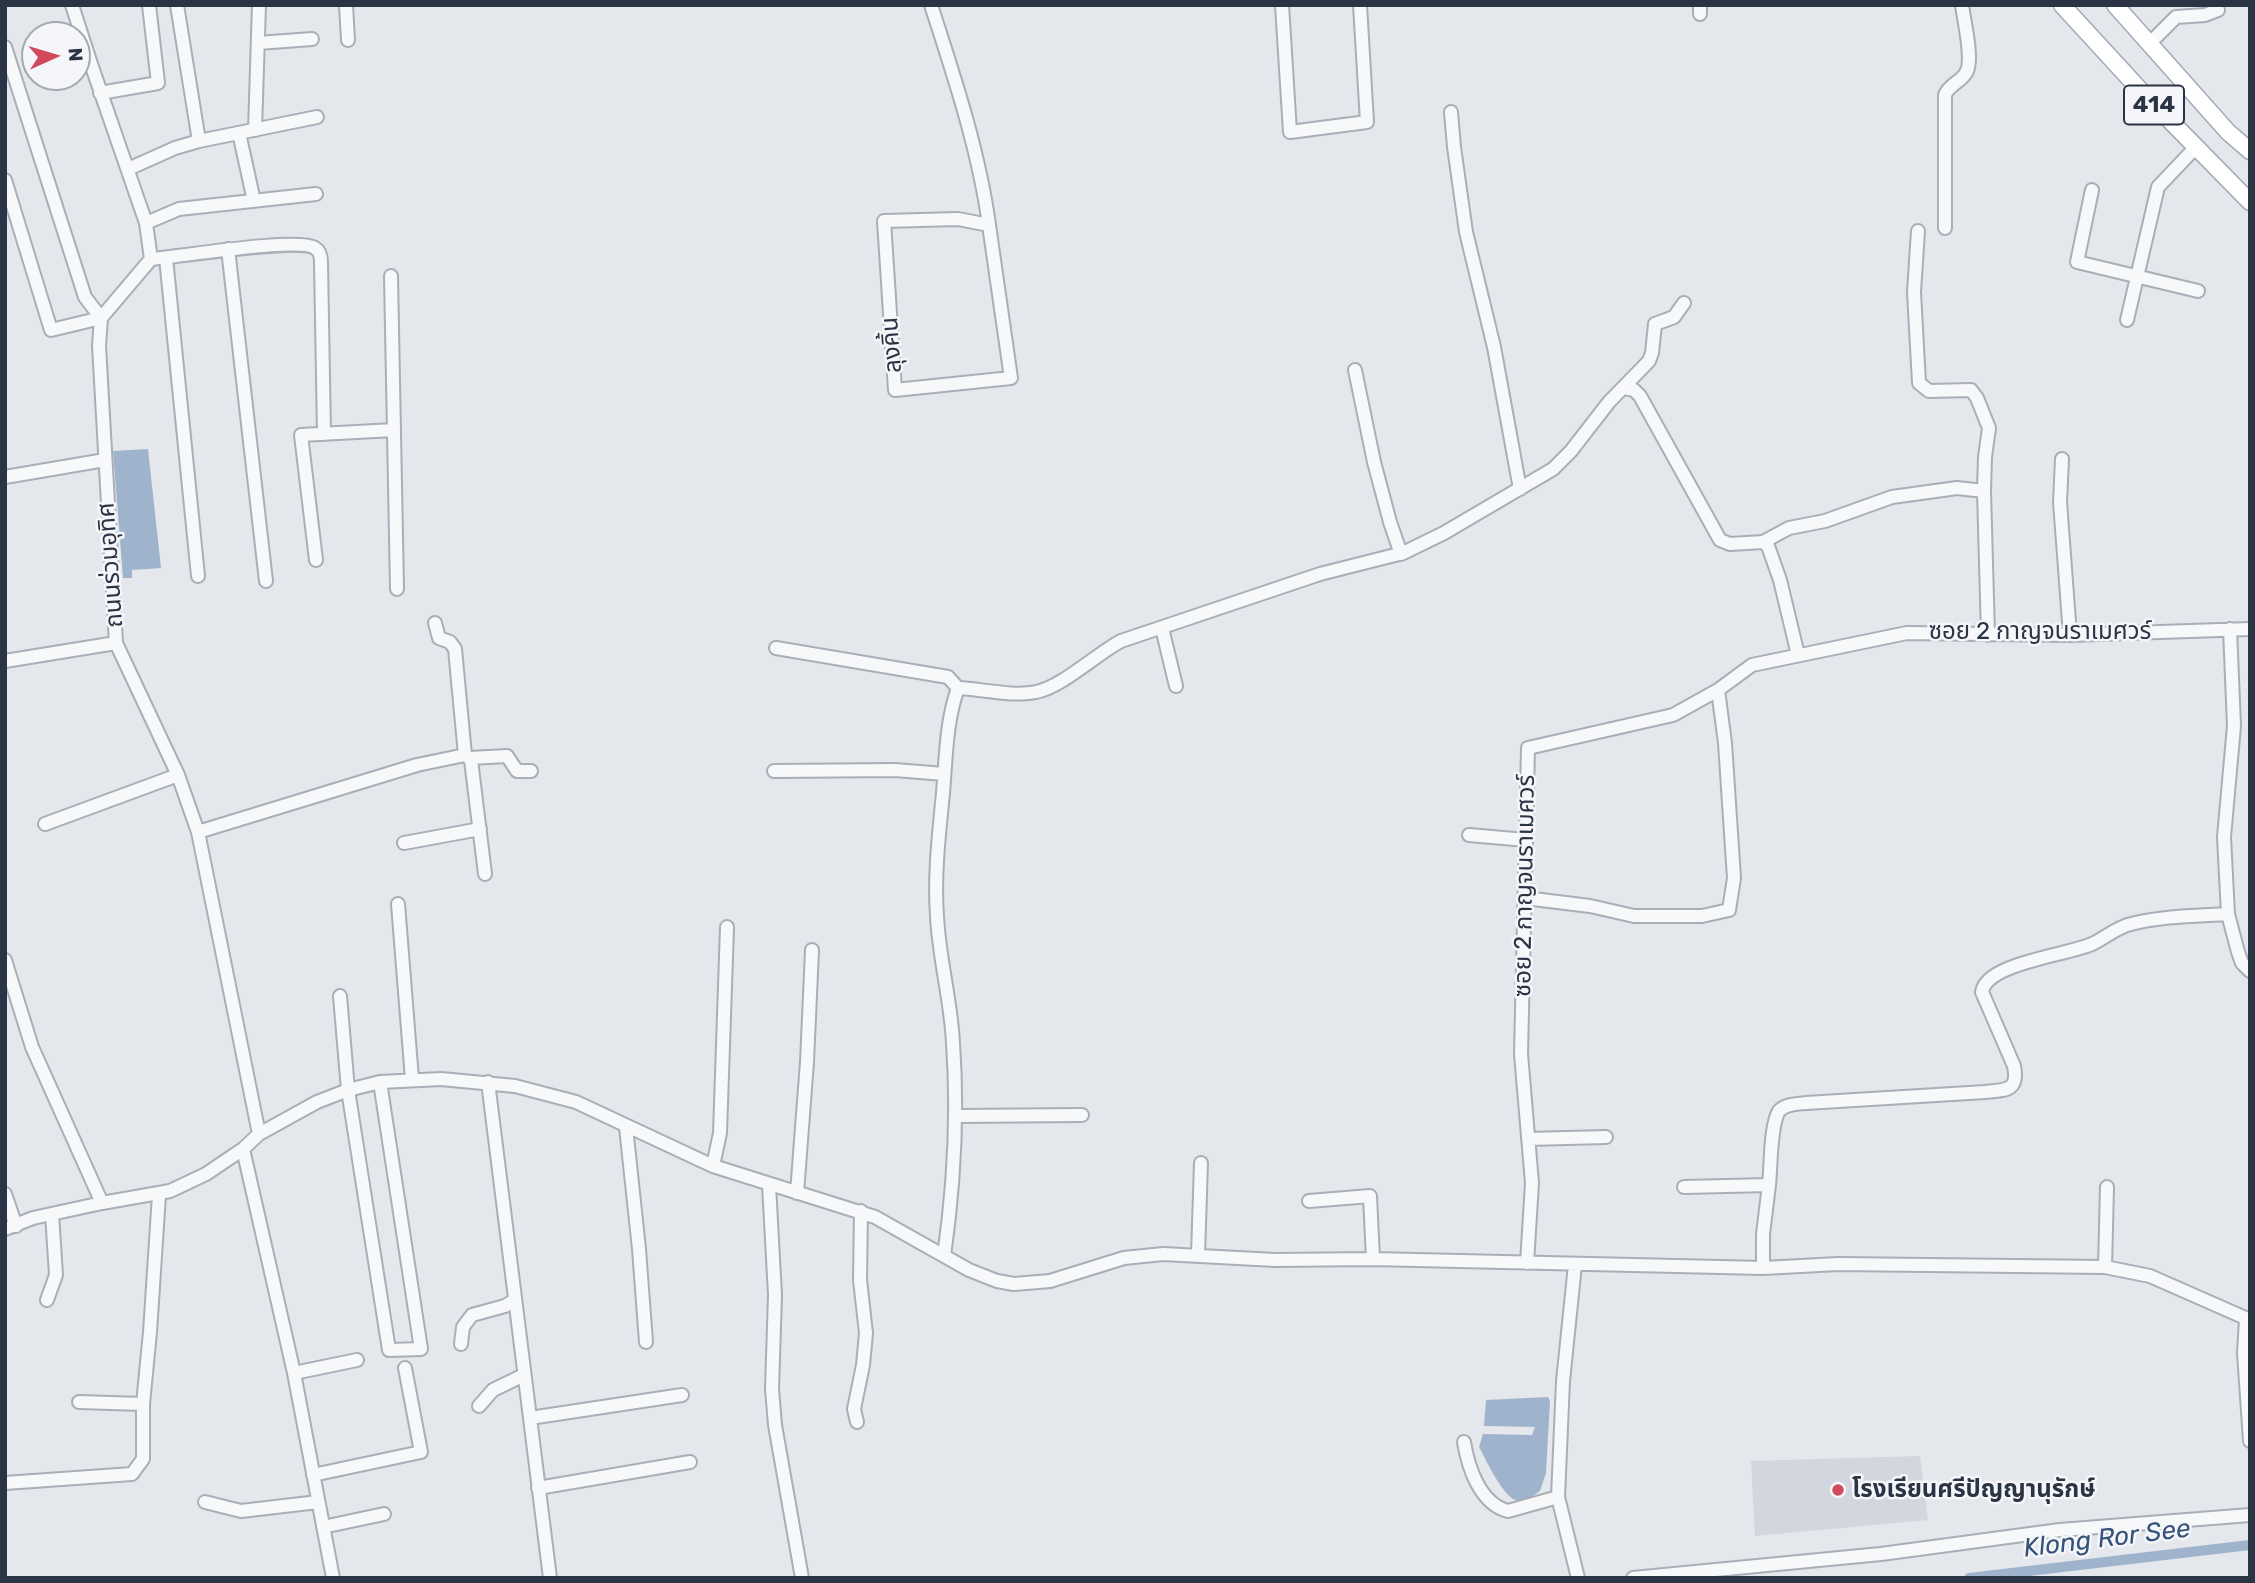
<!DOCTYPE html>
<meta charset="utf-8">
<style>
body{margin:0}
#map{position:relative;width:2255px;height:1583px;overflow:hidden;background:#e4e7ec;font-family:Rubik,sans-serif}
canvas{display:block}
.frame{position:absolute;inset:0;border:7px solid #2b3445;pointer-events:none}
.north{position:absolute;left:21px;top:21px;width:70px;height:70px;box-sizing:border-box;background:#f4f6f9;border:2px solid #a4a8b1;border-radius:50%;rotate:86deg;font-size:19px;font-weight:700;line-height:28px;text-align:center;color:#2b3445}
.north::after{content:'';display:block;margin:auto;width:24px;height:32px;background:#d1495b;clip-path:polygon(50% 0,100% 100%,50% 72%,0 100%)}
</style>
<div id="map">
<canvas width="2255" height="1583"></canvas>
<div class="frame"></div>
<div class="north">N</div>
</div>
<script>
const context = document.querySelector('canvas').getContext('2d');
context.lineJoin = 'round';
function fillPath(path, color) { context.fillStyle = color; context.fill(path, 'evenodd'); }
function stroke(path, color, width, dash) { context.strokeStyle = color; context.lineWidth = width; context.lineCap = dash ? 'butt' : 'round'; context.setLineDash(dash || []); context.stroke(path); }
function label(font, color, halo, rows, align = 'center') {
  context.font = font + ' Rubik,"Noto Sans Thai",sans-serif'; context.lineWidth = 5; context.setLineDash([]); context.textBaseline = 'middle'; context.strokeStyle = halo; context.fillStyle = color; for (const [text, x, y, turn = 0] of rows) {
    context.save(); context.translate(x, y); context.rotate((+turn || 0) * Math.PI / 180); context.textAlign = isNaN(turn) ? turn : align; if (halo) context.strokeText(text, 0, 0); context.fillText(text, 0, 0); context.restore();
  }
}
const built = new Path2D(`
 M 1920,1456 L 1928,1520 L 1755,1536 L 1751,1461 Z`);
const water = new Path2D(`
 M 148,449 L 161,568 L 132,570 L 132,578 L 123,578 L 113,451 Z
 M 1548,1397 L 1550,1401 L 1546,1473 L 1540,1491 C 1534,1495 1526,1501 1519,1501 C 1504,1500 1486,1460 1479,1447 L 1483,1434 L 1532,1435 L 1535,1427 L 1484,1426 L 1486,1400 Z`);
const canal = new Path2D(`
 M 1969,1578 L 2250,1545`);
const minor = new Path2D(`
 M 72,5 L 91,64 L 146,223 L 151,259 L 101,318 L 99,346 L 116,643 L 178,775 L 198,832 L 259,1134
 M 177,5 L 199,141
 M 346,5 L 348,40
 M 931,5 C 954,76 979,151 989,225 L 1011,378 L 895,390 L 884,221 L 958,219 L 989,225
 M 1282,5 L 1290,132 L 1367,122 L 1360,5
 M 1700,5 L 1700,14
 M 258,43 L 312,39
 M 2149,44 L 2176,17 L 2205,15 L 2218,10
 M 5,47 L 85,297 L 101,318 L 51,330 L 5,180
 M 100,93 L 158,83 L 149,5
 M 1451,112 L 1454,147 L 1466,232 L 1494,347 L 1520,489
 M 255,130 L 259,5
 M 239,133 L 254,201
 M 128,169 L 175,148 L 199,141 L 317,117
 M 2092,190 L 2077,262 L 2198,291
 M 146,223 L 179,209 L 316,194
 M 1945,228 L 1945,95 C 1949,84 1962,82 1967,71 C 1973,57 1964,21 1962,5
 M 1918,231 L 1914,292 L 1919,383 L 1929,391 L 1971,390 L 1977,398 L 1989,428 L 1985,457 L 1984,491 L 1988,635
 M 228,249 L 266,581
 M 166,258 L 198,576
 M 151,259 C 178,257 298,237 315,248 C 320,251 321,257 321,262 L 324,434
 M 391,276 L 397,589
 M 2127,320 L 2158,187 L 2195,148
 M 1355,370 L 1374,462 L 1390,522 L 1401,554
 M 1624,388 L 1634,390 L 1640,396 L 1720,540 L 1730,544 L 1763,542 L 1768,546 L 1780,580 L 1798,655
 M 2062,459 L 2060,502 L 2070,635
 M 5,477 L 105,460
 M 1763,542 L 1789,528 L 1825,521 L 1892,497 L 1957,488 L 1984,491
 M 316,560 L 301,435 L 394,430
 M 435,623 L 439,638 L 450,642 L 455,649 L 465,755
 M 1162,628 L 1176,686
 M 2230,629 L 2234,726 L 2224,837 L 2228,914 L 2238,952 L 2242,963 L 2250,971
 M 776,648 L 948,677 L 958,688
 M 5,661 L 116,643
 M 470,758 L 507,756 L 517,771 L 531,771
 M 774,771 L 895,770 L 944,774
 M 45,824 L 178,775
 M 198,832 L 417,765 L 465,755 L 471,760 L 485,874
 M 1469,835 L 1526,840
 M 404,843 L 480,829
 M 1525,898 L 1590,906 L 1634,916 L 1702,916 L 1729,910 L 1734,878 L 1725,743 L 1718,690
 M 398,904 L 412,1079
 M 5,960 L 32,1047 L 102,1203
 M 340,996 L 348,1090 L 389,1350 L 421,1349 L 380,1082
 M 488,1082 L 550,1578
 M 955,1116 L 1082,1115
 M 626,1127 L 639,1249 L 646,1342
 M 1528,1139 L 1606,1137
 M 243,1149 L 294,1373 L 333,1578
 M 713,1166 L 720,1133 L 727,927
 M 769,1185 L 775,1295 L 772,1389 L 775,1425 L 802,1578
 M 1769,1185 C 1771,1168 1770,1125 1779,1111 C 1785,1104 1797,1104 1806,1103 L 1985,1092 C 2006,1090 2019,1091 2014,1066 L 1982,992 C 1986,963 2068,955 2092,944 C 2105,938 2117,927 2131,924 C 2162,916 2196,916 2228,914
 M 1684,1187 L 1769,1185 L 1763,1234 L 1763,1268
 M 797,1193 L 807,1062 L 812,950
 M 5,1194 L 16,1226
 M 1309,1201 L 1370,1196 L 1373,1259
 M 5,1229 L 33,1218 L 102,1203 L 170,1191 L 206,1174 L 243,1149 L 259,1134 L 317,1102 L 348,1090 L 380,1082 L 441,1079 L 515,1086 L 576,1102 L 713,1166 L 875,1217 L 969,1270 L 997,1281 L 1014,1284 L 1050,1281 L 1124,1258 L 1163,1254 L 1275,1260 L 1373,1259 L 1763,1268 L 1838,1264 L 2105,1267 L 2150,1276 L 2250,1320
 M 1198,1255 L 1201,1163
 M 944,1256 C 954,1186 958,1114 953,1043 C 951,1000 939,959 937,916 C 934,875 939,834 943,793 C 946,758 946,721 958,688 C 981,689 1014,697 1036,692 C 1062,687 1095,655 1121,641 L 1320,574 L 1403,553 L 1444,533 L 1553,469 L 1571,451 L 1609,402 L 1649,361 L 1652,353 L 1655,324 L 1674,317 L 1684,303
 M 1527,1263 L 1532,1183 L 1521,1054 L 1528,748 L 1673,715 L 1718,690 L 1752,665 L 1907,633 L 2070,635 L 2250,629
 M 1575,1265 L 1563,1381 L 1558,1497 L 1578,1578
 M 2105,1267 L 2107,1187
 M 47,1300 L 56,1275 L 52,1214
 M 2246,1319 L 2244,1353 L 2250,1441
 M 461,1344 L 463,1327 L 472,1315 L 505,1306 L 515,1300
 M 294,1373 L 357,1360
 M 79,1402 L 143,1404
 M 479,1406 L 493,1390 L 524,1375
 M 530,1418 L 682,1395
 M 857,1422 L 854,1409 L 863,1365 L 866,1333 L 860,1280 L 861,1211
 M 1464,1442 C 1468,1467 1480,1504 1508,1511 L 1558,1497
 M 313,1475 L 421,1452 L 405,1368
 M 5,1483 L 132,1474 L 143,1459 L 143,1404 L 150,1332 L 159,1195
 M 538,1488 L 690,1462
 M 205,1502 L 241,1511 L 318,1502
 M 323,1527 L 384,1514
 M 1633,1578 L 1881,1554 L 2060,1530 L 2250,1515`);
const major = new Path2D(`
 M 2062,5 L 2141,91 L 2250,202
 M 2115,5 L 2228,132 L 2250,151`);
const markers = [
 [1838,1490,7,"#d1495b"]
];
const shields = [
 [2154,105,60]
];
const shieldNames = [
 ["414",2154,105]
];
const streetNames = [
 ["ลุงคิ้น",892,345,-94],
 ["ถนนร่วมอุทิศ",111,565,-94],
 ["ซอย 2 กาญจนราเมศวร์",2040,632],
 ["ซอย 2 กาญจนราเมศวร์",1525,886,-89]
];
const poiNames = [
 ["โรงเรียนศรีปัญญานุรักษ์",1852,1490]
];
const waterNames = [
 ["Klong Ror See",2107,1539,-7]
];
fillPath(built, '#d2d6de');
fillPath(water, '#9fb4cc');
stroke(canal, '#9fb4cc', 10);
stroke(minor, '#a9aeb7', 16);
stroke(major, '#a3abb8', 19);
stroke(minor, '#f7f8fa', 12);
stroke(major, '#fff', 16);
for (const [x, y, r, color] of markers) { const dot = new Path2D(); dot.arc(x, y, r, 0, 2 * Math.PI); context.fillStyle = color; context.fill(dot); stroke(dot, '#f4f6f9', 2.5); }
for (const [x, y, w] of shields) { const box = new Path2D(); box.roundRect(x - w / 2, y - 19.5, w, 39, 5); context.fillStyle = '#f4f6f9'; context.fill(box); stroke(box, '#2b3445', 2); }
label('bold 23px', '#2b3445', null, shieldNames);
label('24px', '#2b3445', '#f4f6f9', streetNames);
label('bold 24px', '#2b3445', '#f4f6f9', poiNames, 'left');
label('italic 26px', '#34527a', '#f4f6f9', waterNames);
</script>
